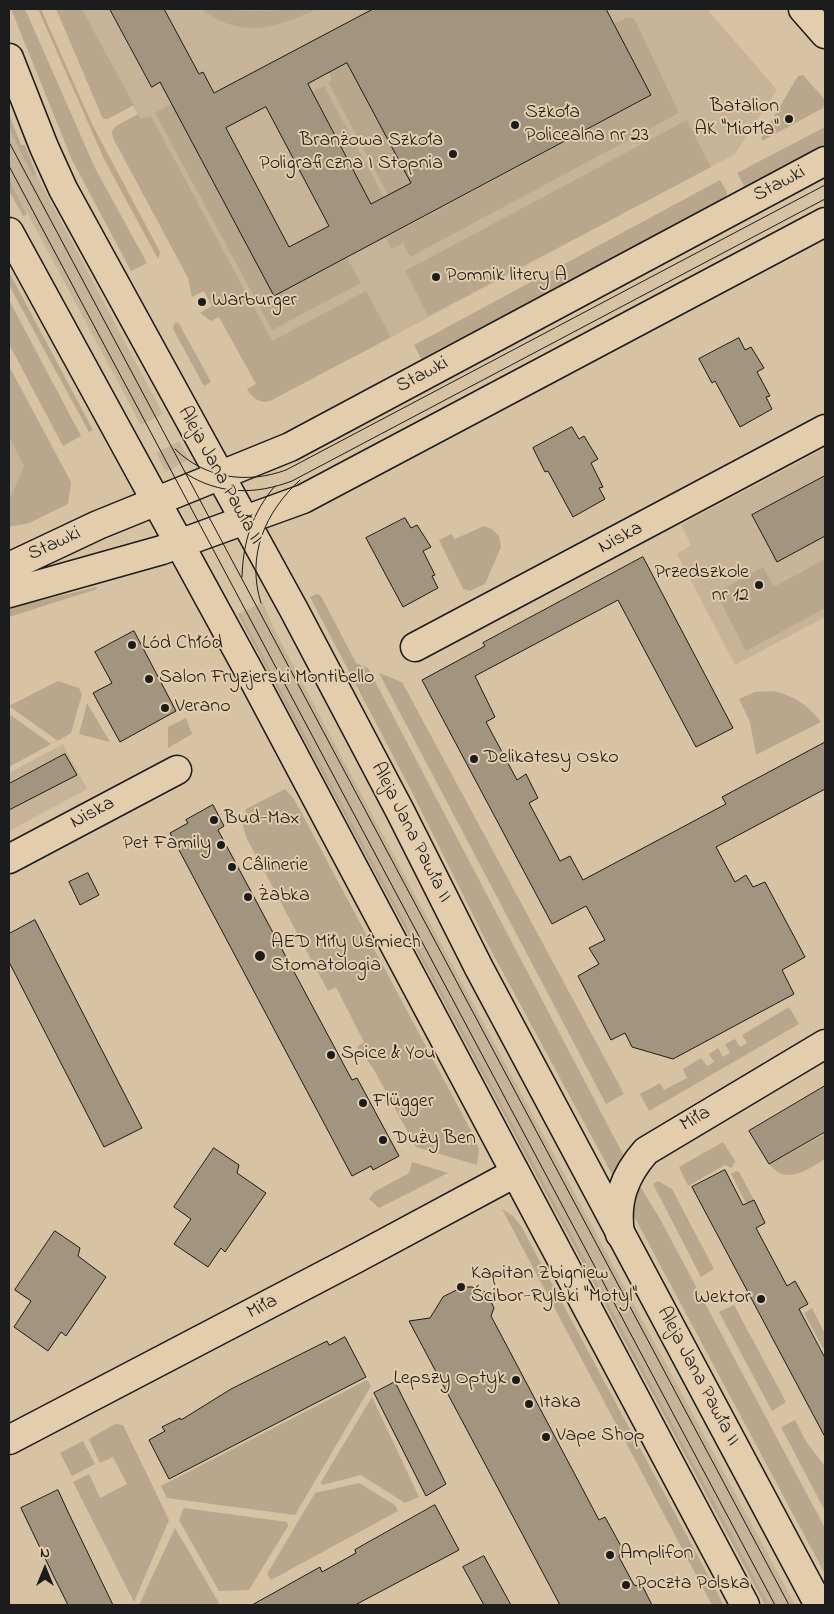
<!DOCTYPE html>
<meta charset="utf-8">
<style>
body{margin:0}
#map{position:relative;width:834px;height:1614px;overflow:hidden;background:#d7c2a3;font-family:"Indie Flower",sans-serif}
canvas{display:block}
.frame{position:absolute;inset:0;border:10px solid #1c1c1c;pointer-events:none}
.north{position:absolute;left:20px;top:1544px;width:50px;height:50px;-webkit-text-stroke:4px #e3cdac;paint-order:stroke;rotate:0deg;font-size:14px;font-weight:700;line-height:20px;text-align:center;color:#1c1c1c}
.north::after{content:'';display:block;margin:auto;width:18px;height:22px;background:#1c1c1c;clip-path:polygon(50% 0,100% 100%,50% 72%,0 100%)}
</style>
<div id="map">
<canvas width="834" height="1614"></canvas>
<div class="frame"></div>
<div class="north">N</div>
</div>
<script>
const context = document.querySelector('canvas').getContext('2d');
context.lineJoin = 'round';
function fillPath(path, color) { context.fillStyle = color; context.fill(path, 'evenodd'); }
function stroke(path, color, width, dash) { context.strokeStyle = color; context.lineWidth = width; context.lineCap = dash ? 'butt' : 'round'; context.setLineDash(dash || []); context.stroke(path); }
function label(font, color, halo, rows, align = 'center') {
  context.font = font + ' "Indie Flower",sans-serif'; context.lineWidth = 4; context.setLineDash([]); context.textBaseline = 'middle'; context.strokeStyle = halo; context.fillStyle = color; for (const [text, x, y, turn = 0] of rows) {
    context.save(); context.translate(x, y); context.rotate((+turn || 0) * Math.PI / 180); context.textAlign = isNaN(turn) ? turn : align; if (halo) context.strokeText(text, 0, 0); context.fillText(text, 0, 0); context.restore();
  }
}
const built = new Path2D(`
 M 82,9 L 707,9 L 777,90 L 735,154 L 354,357 L 268,359 Z
 M 9,129 L 33,175 L 36,174 L 163,414 L 141,425 L 9,179 Z
 M 9,437 L 24,466 L 9,500 Z
 M 179,441 L 189,459 L 166,472 L 156,453 Z
 M 825,448 L 825,617 L 735,665 L 677,554 L 691,545 L 681,525 Z
 M 263,602 L 273,627 L 384,837 L 795,1605 L 769,1605 L 240,613 Z
 M 63,744 L 87,789 L 9,831 L 9,773 Z`);
const green = new Path2D(`
 M 11,9 L 25,9 L 95,168 L 147,263 L 131,271 L 72,160 Z
 M 38,9 L 41,9 L 92,124 L 160,252 L 158,259 L 104,159 Z
 M 56,9 L 82,9 L 134,105 L 108,119 L 103,119 Z
 M 201,9 L 253,11 L 317,9 C 275,28 242,40 201,9 Z
 M 626,18 L 634,18 L 679,113 L 410,257 L 403,243 L 392,249 L 386,238 L 651,96 L 614,24 Z
 M 347,63 L 411,183 L 388,195 L 328,82 L 332,80 L 329,73 Z
 M 803,75 L 825,100 L 823,108 L 762,141 L 761,138 L 798,76 Z
 M 324,86 L 384,197 L 371,204 L 312,92 Z
 M 193,92 L 177,114 L 274,296 L 347,258 L 361,283 L 272,330 L 155,113 Z
 M 9,114 L 21,145 L 25,145 L 36,174 L 33,176 L 9,129 Z
 M 138,114 L 141,119 L 151,116 L 272,341 L 366,291 L 391,337 L 272,400 C 261,405 252,398 247,389 L 256,384 L 219,317 L 211,321 L 200,313 L 212,306 L 204,291 L 192,297 L 188,278 L 113,138 L 112,131 L 116,126 Z
 M 687,120 L 711,167 L 428,316 L 405,271 Z
 M 825,127 L 825,145 L 745,188 L 737,173 Z
 M 9,179 L 27,214 L 23,216 L 9,191 Z
 M 720,180 L 727,192 L 726,198 L 421,359 L 414,345 Z
 M 9,272 L 93,430 L 89,432 L 9,285 Z
 M 9,300 L 81,436 L 63,446 L 9,344 Z
 M 178,322 L 211,382 L 204,386 L 173,329 L 174,324 Z
 M 9,366 L 71,482 L 68,504 L 29,523 L 9,527 L 9,500 L 24,466 L 9,437 Z
 M 484,526 L 492,529 L 499,536 L 501,547 L 485,584 L 470,591 L 463,589 L 439,540 L 451,534 L 455,539 Z
 M 825,559 L 825,608 L 746,651 L 716,593 L 763,567 L 774,587 Z
 M 96,587 L 97,589 L 9,617 L 9,608 Z
 M 317,594 L 321,596 L 356,663 L 368,668 L 626,1160 L 614,1178 L 486,941 L 412,792 L 310,597 Z
 M 240,613 L 769,1605 L 765,1605 L 248,634 L 238,614 Z
 M 379,673 L 402,682 L 624,1094 L 606,1104 Z
 M 58,681 L 79,688 L 82,694 L 71,733 L 58,741 L 9,706 Z
 M 773,691 C 794,696 807,704 821,722 L 756,755 L 750,722 L 739,699 L 755,692 Z
 M 87,703 L 110,742 L 79,734 Z
 M 9,714 L 51,744 L 9,767 Z
 M 186,718 L 192,734 L 168,748 L 168,727 Z
 M 285,789 L 294,799 L 476,1140 L 479,1149 L 477,1165 L 416,1147 L 373,1068 L 357,1047 L 364,1042 L 336,987 L 328,991 L 247,839 L 242,823 L 246,809 Z
 M 789,1007 L 799,1024 L 649,1111 L 640,1094 L 660,1083 L 664,1090 L 687,1078 L 683,1069 L 701,1058 L 707,1066 L 714,1062 L 709,1054 L 718,1048 L 723,1057 L 730,1053 L 725,1044 L 735,1039 L 740,1047 L 747,1043 L 742,1035 Z
 M 825,1134 L 825,1159 C 807,1170 786,1186 769,1164 Z
 M 723,1142 L 735,1161 L 733,1166 L 731,1168 L 725,1165 L 688,1186 L 679,1167 Z
 M 412,1162 L 448,1173 L 379,1208 L 369,1199 L 374,1192 L 409,1173 Z
 M 736,1171 L 739,1172 L 754,1200 L 746,1203 L 731,1174 Z
 M 637,1181 L 660,1219 L 825,1528 L 825,1574 L 627,1203 Z
 M 658,1181 L 672,1189 L 714,1269 L 701,1277 L 653,1184 Z
 M 502,1209 L 513,1216 L 521,1226 L 724,1605 L 712,1605 Z
 M 734,1305 L 786,1402 L 772,1411 L 719,1312 Z
 M 812,1308 L 825,1334 L 825,1347 L 823,1348 L 804,1313 Z
 M 367,1380 L 371,1386 L 295,1515 L 167,1498 L 161,1486 Z
 M 372,1397 L 419,1497 L 405,1503 L 361,1475 L 322,1485 L 321,1482 Z
 M 795,1420 L 807,1443 L 825,1466 L 825,1511 L 781,1427 Z
 M 115,1424 L 123,1425 L 169,1520 L 134,1602 L 73,1482 L 89,1474 L 100,1498 L 127,1484 L 113,1457 L 100,1463 L 89,1439 Z
 M 83,1441 L 95,1464 L 72,1476 L 60,1453 Z
 M 359,1483 L 395,1505 L 398,1511 L 271,1580 L 267,1574 L 315,1493 Z
 M 184,1508 L 287,1522 L 288,1526 L 249,1590 L 219,1591 L 179,1520 Z
 M 175,1528 L 219,1603 L 217,1605 L 139,1605 Z`);
const building = new Path2D(`
 M 110,9 L 164,9 L 199,74 L 203,72 L 214,93 L 373,9 L 606,9 L 651,95 L 274,296 L 160,82 L 152,87 ZM 347,63 L 411,183 L 371,204 L 308,84 ZM 266,107 L 329,226 L 289,247 L 226,128 Z
 M 739,338 L 745,350 L 751,347 L 764,368 L 757,372 L 770,396 L 766,397 L 772,409 L 740,427 L 715,381 L 712,383 L 699,359 Z
 M 572,427 L 579,439 L 584,436 L 598,459 L 591,463 L 603,487 L 599,488 L 605,499 L 573,517 L 548,471 L 545,472 L 533,448 Z
 M 825,476 L 825,536 L 777,562 L 752,515 Z
 M 405,518 L 411,528 L 417,525 L 431,547 L 423,551 L 435,575 L 432,576 L 438,588 L 403,607 L 366,538 Z
 M 643,557 L 733,728 L 696,747 L 618,600 L 475,676 L 495,717 L 486,722 L 517,780 L 526,774 L 538,798 L 529,803 L 560,861 L 570,856 L 583,880 L 726,804 L 722,797 L 825,742 L 825,789 L 716,847 L 735,882 L 746,875 L 753,887 L 765,882 L 805,957 L 782,970 L 794,994 L 673,1059 L 632,1047 L 625,1033 L 611,1040 L 578,976 L 599,964 L 589,948 L 605,940 L 586,906 L 552,924 L 422,680 L 485,646 L 483,643 Z
 M 134,631 L 176,711 L 120,742 L 93,693 L 112,683 L 95,652 Z
 M 65,754 L 77,775 L 9,810 L 9,784 Z
 M 213,805 L 224,826 L 218,830 L 352,1080 L 357,1078 L 399,1156 L 373,1170 L 371,1166 L 352,1176 L 170,833 L 188,823 L 186,820 Z
 M 88,873 L 99,895 L 80,905 L 69,882 Z
 M 35,920 L 142,1128 L 104,1147 L 9,962 L 9,934 Z
 M 825,1086 L 825,1132 L 769,1164 L 749,1131 Z
 M 214,1148 L 239,1165 L 237,1173 L 266,1193 L 225,1252 L 221,1248 L 208,1267 L 174,1244 L 191,1219 L 174,1207 Z
 M 725,1170 L 743,1205 L 754,1200 L 765,1223 L 756,1228 L 787,1286 L 795,1281 L 808,1304 L 799,1309 L 825,1358 L 825,1437 L 692,1187 Z
 M 55,1231 L 80,1248 L 78,1256 L 106,1277 L 66,1336 L 61,1332 L 48,1351 L 14,1327 L 31,1301 L 15,1290 Z
 M 463,1287 L 472,1287 L 486,1292 L 494,1308 L 491,1316 L 599,1520 L 605,1517 L 622,1548 L 619,1557 L 634,1585 L 643,1587 L 652,1605 L 560,1605 L 409,1321 L 430,1318 L 443,1297 Z
 M 345,1337 L 366,1377 L 169,1479 L 149,1440 L 165,1431 L 162,1427 L 180,1418 L 181,1420 L 231,1389 L 327,1341 L 329,1345 Z
 M 395,1382 L 446,1484 L 426,1496 L 374,1393 Z
 M 58,1490 L 69,1514 L 113,1605 L 68,1605 L 55,1579 L 21,1508 Z
 M 435,1505 L 459,1550 L 355,1605 L 252,1605 L 320,1567 L 322,1572 L 356,1553 L 355,1550 Z
 M 484,1556 L 511,1605 L 484,1605 L 463,1567 Z`);
const minor = new Path2D(`
 M 803,9 L 825,34
 M 9,567 L 98,525 L 290,447 L 825,161
 M 9,593 L 162,550 L 303,499 L 825,222
 M 415,647 L 825,429
 M 9,859 L 177,770
 M 620,1234 C 615,1201 624,1176 646,1151 L 825,1044
 M 9,1440 L 355,1259 L 515,1173`);
const major = new Path2D(`
 M 9,58 L 44,147 L 63,189 L 294,610 L 400,811 L 479,968 L 819,1605
 M 9,232 L 256,684 L 745,1605`);
const tram = new Path2D(`
 M 9,142 L 789,1605
 M 9,166 L 775,1605
 M 175,449 C 205,479 248,484 286,470 L 825,185
 M 185,473 C 219,495 255,495 292,481 L 825,199
 M 242,577 C 243,542 252,513 275,486
 M 261,603 C 246,556 265,512 300,480`);
const markers = [
 [789,119,5,"#1c1c1c"],
 [515,125,5,"#1c1c1c"],
 [453,154,5,"#1c1c1c"],
 [436,277,5,"#1c1c1c"],
 [202,302,5,"#1c1c1c"],
 [759,585,5,"#1c1c1c"],
 [132,645,5,"#1c1c1c"],
 [149,679,5,"#1c1c1c"],
 [165,708,5,"#1c1c1c"],
 [474,759,5,"#1c1c1c"],
 [214,820,5,"#1c1c1c"],
 [221,845,5,"#1c1c1c"],
 [232,867,5,"#1c1c1c"],
 [248,897,5,"#1c1c1c"],
 [260,956,6,"#1c1c1c"],
 [331,1055,5,"#1c1c1c"],
 [363,1103,5,"#1c1c1c"],
 [383,1140,5,"#1c1c1c"],
 [461,1287,5,"#1c1c1c"],
 [761,1299,5,"#1c1c1c"],
 [516,1380,5,"#1c1c1c"],
 [529,1404,5,"#1c1c1c"],
 [546,1437,5,"#1c1c1c"],
 [610,1555,5,"#1c1c1c"],
 [626,1585,5,"#1c1c1c"]
];
const poiNames = [
 ["Batalion",779,108,"right"],
 ["AK \"Miotła\"",779,131,"right"],
 ["Szkoła",525,114],
 ["Policealna nr 23",525,137],
 ["Branżowa Szkoła",443,142,"right"],
 ["Poligraficzna I Stopnia",443,165,"right"],
 ["Pomnik litery A",446,277],
 ["Warburger",212,302],
 ["Przedszkole",749,574,"right"],
 ["nr 12",749,597,"right"],
 ["Lód Chłód",142,645],
 ["Salon Fryzjerski Montibello",159,679],
 ["Verano",175,708],
 ["Delikatesy Osko",484,759],
 ["Bud-Max",224,820],
 ["Pet Family",211,845,"right"],
 ["Câlinerie",242,867],
 ["Żabka",258,897],
 ["AED Miły Uśmiech",271,944],
 ["Stomatologia",271,967],
 ["Spice & You",341,1055],
 ["Flügger",373,1103],
 ["Duży Ben",393,1140],
 ["Kapitan Zbigniew",471,1275],
 ["Ścibor-Rylski \"Motyl\"",471,1298],
 ["Wektor",751,1299,"right"],
 ["Lepszy Optyk",506,1380,"right"],
 ["Itaka",539,1404],
 ["Vape Shop",556,1437],
 ["Amplifon",620,1555],
 ["Poczta Polska",636,1585]
];
const streetNames = [
 ["Stawki",780,185,-28],
 ["Stawki",423,376,-28],
 ["Aleja Jana Pawła II",219,476,61],
 ["Niska",621,539,-28],
 ["Stawki",55,545,-25],
 ["Niska",93,814,-28],
 ["Aleja Jana Pawła II",410,833,63],
 ["Miła",696,1120,-30],
 ["Miła",263,1308,-28],
 ["Aleja Jana Pawła II",697,1377,62]
];
fillPath(built, '#c7b498');
fillPath(green, '#b8a78d');
fillPath(building, '#a2947e');
stroke(building, '#1c1c1c', 1);
stroke(minor, '#1c1c1c', 31);
stroke(major, '#1c1c1c', 31);
stroke(minor, '#e3cdac', 28);
stroke(major, '#e3cdac', 28);
stroke(tram, '#1c1c1c', 1);
for (const [x, y, r, color] of markers) { const dot = new Path2D(); dot.arc(x, y, r, 0, 2 * Math.PI); context.fillStyle = color; context.fill(dot); stroke(dot, '#e3cdac', 2); }
label('20px', '#1c1c1c', '#e3cdac', poiNames, 'left');
label('20px', '#1c1c1c', '#e3cdac', streetNames);
</script>
